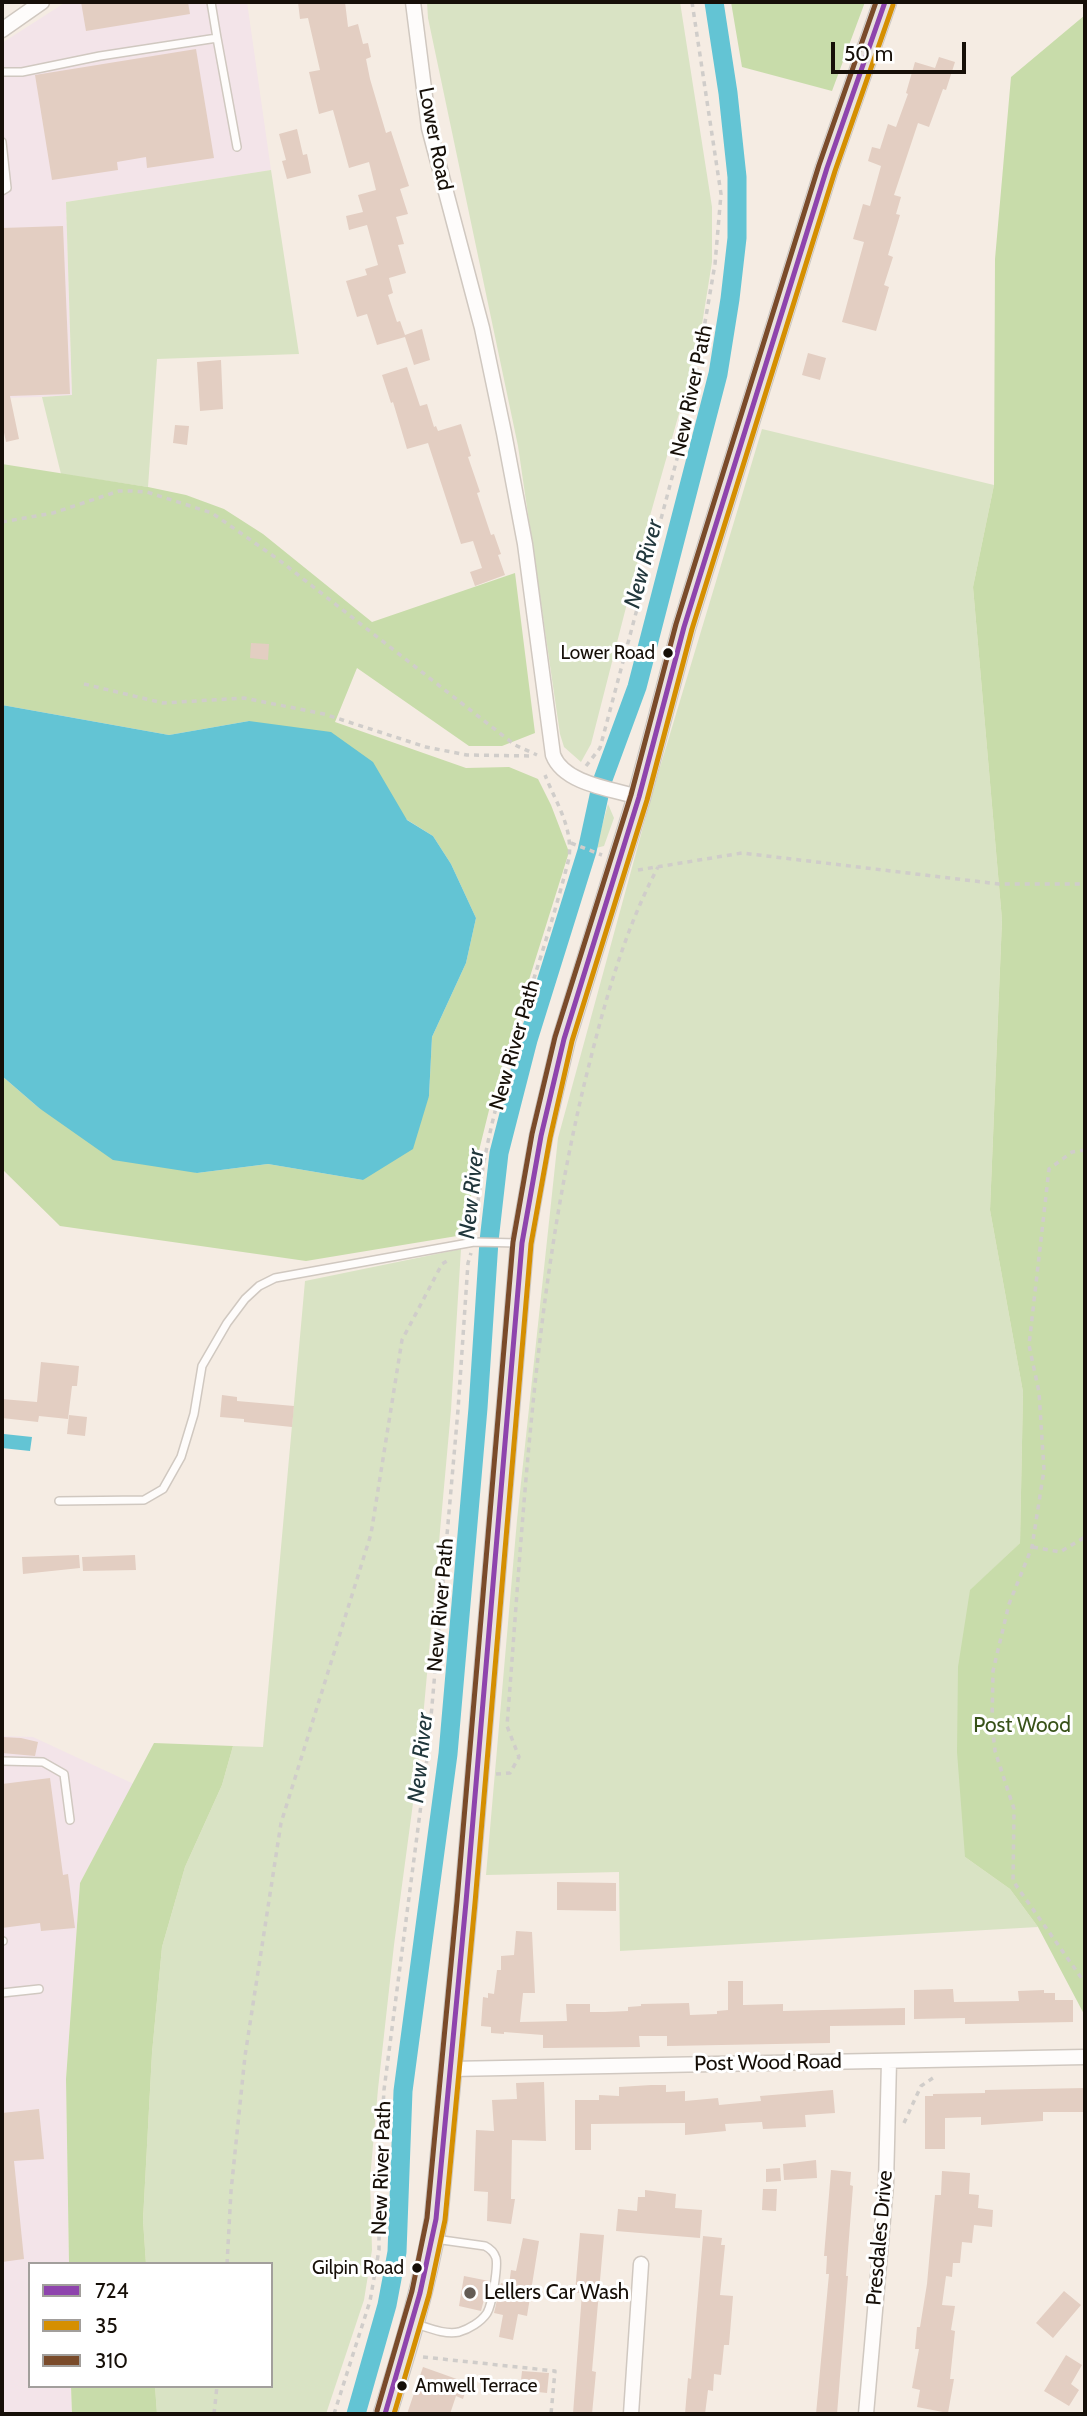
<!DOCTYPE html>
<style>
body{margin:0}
#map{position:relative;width:1087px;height:2416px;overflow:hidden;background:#f5ece3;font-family:Cabin,sans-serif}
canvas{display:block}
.frame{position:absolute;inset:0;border:4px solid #160f08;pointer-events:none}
.legend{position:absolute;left:28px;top:2262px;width:245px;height:126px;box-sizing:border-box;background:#fff;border:2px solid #a29f9c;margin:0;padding:9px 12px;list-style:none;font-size:21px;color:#160f08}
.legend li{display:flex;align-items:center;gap:14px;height:35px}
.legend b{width:35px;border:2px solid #a29f9c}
.scale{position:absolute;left:831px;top:42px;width:135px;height:32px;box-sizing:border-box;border:4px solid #160f08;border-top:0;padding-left:9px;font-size:21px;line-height:24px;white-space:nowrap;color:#160f08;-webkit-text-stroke:5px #fff;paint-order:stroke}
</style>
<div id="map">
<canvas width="1087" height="2416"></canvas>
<div class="frame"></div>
<ul class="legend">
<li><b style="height:9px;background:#8e44ad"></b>724</li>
<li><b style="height:9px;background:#d58f01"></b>35</li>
<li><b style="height:9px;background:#7a4b2a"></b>310</li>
</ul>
<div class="scale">50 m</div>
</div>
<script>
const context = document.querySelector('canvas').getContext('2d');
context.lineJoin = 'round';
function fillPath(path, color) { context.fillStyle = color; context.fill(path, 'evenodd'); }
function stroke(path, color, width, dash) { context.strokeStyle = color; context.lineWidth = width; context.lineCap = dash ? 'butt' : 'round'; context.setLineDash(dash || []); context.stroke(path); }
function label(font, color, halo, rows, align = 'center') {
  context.font = font + ' Cabin,sans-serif'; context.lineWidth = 6; context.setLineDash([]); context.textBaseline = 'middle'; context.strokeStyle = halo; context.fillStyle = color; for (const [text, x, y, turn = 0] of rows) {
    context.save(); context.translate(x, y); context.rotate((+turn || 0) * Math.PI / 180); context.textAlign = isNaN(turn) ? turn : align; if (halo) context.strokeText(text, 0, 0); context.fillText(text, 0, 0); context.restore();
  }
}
const industrial = new Path2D(`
 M 66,2 L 247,2 L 271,170 L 66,202 L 72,396 L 2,398 L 2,43 Z
 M 2,1736 L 33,1737 L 134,1784 L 80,1883 L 66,2079 L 69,2264 L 30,2264 L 30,2386 L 71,2386 L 72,2414 L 2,2414 Z`);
const green = new Path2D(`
 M 427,2 L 680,2 L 712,207 L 712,262 L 699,343 L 644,537 L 591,744 L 581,762 L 564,747 L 560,734 L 518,446 L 428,18 Z
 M 271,170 L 299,354 L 157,359 L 148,487 L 61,474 L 42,397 L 72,395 L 66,202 Z
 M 762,429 L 994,485 L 973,587 L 1002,920 L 990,1210 L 1023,1392 L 1020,1543 L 970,1591 L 965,1857 L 1010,1889 L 1038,1927 L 620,1951 L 619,1872 L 486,1875 L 517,1520 L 558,1138 L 654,787 Z
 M 608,804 L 614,818 L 604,846 L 596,848 Z
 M 461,1249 L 451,1410 L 420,1751 L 394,1945 L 378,2089 L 370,2179 L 372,2250 L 364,2300 L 326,2414 L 157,2414 L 155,2386 L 271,2386 L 271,2264 L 146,2264 L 143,2220 L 152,2053 L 162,1947 L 185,1867 L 222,1785 L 233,1746 L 263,1747 L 305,1281 Z`);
const forest = new Path2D(`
 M 731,2 L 865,2 L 832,91 L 742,67 Z
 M 1085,15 L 1085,2016 L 1038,1927 L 1010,1889 L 965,1857 L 957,1752 L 958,1667 L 970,1590 L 1020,1543 L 1023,1392 L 990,1210 L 1002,920 L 973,587 L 994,485 L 995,259 L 1011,77 Z
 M 2,464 L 148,487 L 186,495 L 224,509 L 263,534 L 372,622 L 515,573 L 535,733 L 502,746 L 469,746 L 357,668 L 335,722 L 466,768 L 509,767 L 538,779 L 551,805 L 569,852 L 492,1098 L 472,1179 L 469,1234 L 306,1261 L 60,1226 L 2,1169 L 2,1076 L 39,1108 L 197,1173 L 268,1164 L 363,1180 L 429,1096 L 432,1037 L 466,963 L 476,918 L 451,864 L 433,836 L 249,721 L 169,735 L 2,705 Z
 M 154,1743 L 233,1746 L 222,1785 L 185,1867 L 162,1947 L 152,2053 L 143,2220 L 146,2264 L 69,2264 L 66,2079 L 80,1883 Z
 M 71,2386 L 155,2386 L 157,2414 L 72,2414 Z`);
const water = new Path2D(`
 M 2,705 L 169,735 L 249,721 L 331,732 L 373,762 L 407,820 L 433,836 L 451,864 L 476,918 L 466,963 L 432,1037 L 429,1096 L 413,1149 L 363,1180 L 268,1164 L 197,1173 L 113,1160 L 39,1108 L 2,1076 Z
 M 4,1434 L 32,1437 L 30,1451 L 2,1448 Z`);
const canal = new Path2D(`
 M 356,2414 L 387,2305 L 397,2252 L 403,2091 L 448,1754 L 478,1408 L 489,1241 L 499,1153 L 528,1040 L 587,851 L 602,782 L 637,687 L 718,374 L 730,299 L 737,238 L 737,177 L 728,93 L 714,2`);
const building = new Path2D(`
 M 81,2 L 188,2 L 190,14 L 86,31 Z
 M 298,2 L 345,2 L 348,27 L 358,24 L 363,44 L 368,43 L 371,57 L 366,59 L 370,79 L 386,133 L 391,131 L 409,186 L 400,189 L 408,214 L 396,217 L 404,244 L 398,245 L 406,273 L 389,278 L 393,293 L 388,295 L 397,322 L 400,321 L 405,335 L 422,329 L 430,360 L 414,365 L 405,337 L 377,345 L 367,314 L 357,317 L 346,281 L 367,275 L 365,269 L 378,265 L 367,225 L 349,230 L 346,216 L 363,212 L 358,195 L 376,190 L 369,162 L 349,168 L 333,110 L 319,114 L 309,72 L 320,70 L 308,18 L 300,19 Z
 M 196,49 L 214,158 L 147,168 L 146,157 L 117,162 L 118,170 L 52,180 L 35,75 Z
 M 939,57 L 955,62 L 946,90 L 943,89 L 929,127 L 918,123 L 894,195 L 901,197 L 896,214 L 900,215 L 888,255 L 893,257 L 884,285 L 889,287 L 876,331 L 842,322 L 864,242 L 853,239 L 863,204 L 870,206 L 881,166 L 868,161 L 872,147 L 880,149 L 888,124 L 896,127 L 908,94 L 906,93 L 915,62 L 935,68 Z
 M 297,129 L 303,155 L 307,154 L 311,173 L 287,179 L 282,161 L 286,160 L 279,134 Z
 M 63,226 L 70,394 L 10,396 L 19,439 L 6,442 L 2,423 L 2,228 Z
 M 808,353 L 826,358 L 820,380 L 802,375 Z
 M 221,360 L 223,409 L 200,411 L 197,362 Z
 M 407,367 L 420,406 L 427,404 L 434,427 L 436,426 L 438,431 L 461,424 L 471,456 L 468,457 L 480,492 L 477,493 L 491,535 L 494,534 L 501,554 L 498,555 L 505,575 L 475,586 L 470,572 L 482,568 L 473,541 L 461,544 L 428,443 L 407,449 L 393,402 L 391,403 L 382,375 Z
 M 175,425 L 189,426 L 187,445 L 173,443 Z
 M 251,643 L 269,644 L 268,660 L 250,658 Z
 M 41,1362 L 79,1366 L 77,1386 L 72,1386 L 68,1419 L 39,1416 L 38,1422 L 2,1418 L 2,1399 L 37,1402 Z
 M 222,1395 L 237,1397 L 237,1401 L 294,1406 L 292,1427 L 244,1422 L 244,1419 L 220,1417 Z
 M 69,1415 L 87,1417 L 85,1436 L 67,1434 Z
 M 79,1555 L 80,1568 L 23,1574 L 22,1557 Z
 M 135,1555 L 136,1570 L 83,1571 L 82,1557 Z
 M 2,1737 L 21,1738 L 38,1742 L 35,1756 L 2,1753 Z
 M 50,1778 L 63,1875 L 68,1874 L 75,1928 L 41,1931 L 40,1923 L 2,1928 L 2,1784 Z
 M 557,1882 L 616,1883 L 616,1911 L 557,1910 Z
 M 516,1931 L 532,1932 L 535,1993 L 523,1993 L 520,2022 L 567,2021 L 566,2004 L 590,2004 L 590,2012 L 605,2012 L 628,2011 L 628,2007 L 641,2006 L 641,2004 L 689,2003 L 690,2015 L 717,2014 L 717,2011 L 728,2010 L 728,1981 L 743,1981 L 743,2005 L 783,2004 L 783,2011 L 905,2008 L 905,2025 L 830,2026 L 830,2043 L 667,2046 L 667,2036 L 639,2036 L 640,2047 L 543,2048 L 543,2035 L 504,2032 L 504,2034 L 491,2033 L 491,2027 L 481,2026 L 483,1997 L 488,1998 L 488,1993 L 494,1994 L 497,1970 L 501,1970 L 501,1956 L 514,1955 Z
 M 953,1989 L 954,2002 L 1019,2001 L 1018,1991 L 1044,1990 L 1044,1993 L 1055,1993 L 1055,2000 L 1073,2000 L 1073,2022 L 965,2024 L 965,2018 L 914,2019 L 914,1990 Z
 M 544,2082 L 546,2141 L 512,2140 L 511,2199 L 515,2199 L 511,2224 L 487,2221 L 488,2192 L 474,2191 L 476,2130 L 494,2131 L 492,2100 L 517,2099 L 516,2083 Z
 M 651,2085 L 666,2085 L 666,2092 L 685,2091 L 685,2101 L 718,2098 L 719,2105 L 761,2101 L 760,2096 L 833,2090 L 835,2113 L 805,2115 L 806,2127 L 763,2129 L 762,2122 L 725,2124 L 726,2131 L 685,2135 L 685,2123 L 591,2124 L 591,2150 L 575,2150 L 575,2100 L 599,2100 L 599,2095 L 619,2096 L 619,2087 Z
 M 1085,2088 L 1085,2112 L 1043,2112 L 1043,2121 L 981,2125 L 981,2117 L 945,2118 L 945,2149 L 925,2149 L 925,2096 L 933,2096 L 933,2094 L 985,2093 L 985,2090 Z
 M 39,2109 L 44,2159 L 14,2161 L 24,2259 L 2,2262 L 2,2113 Z
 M 816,2160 L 817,2178 L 784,2180 L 783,2164 Z
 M 780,2168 L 781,2181 L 766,2182 L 766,2169 Z
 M 831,2170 L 851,2172 L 850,2185 L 853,2186 L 846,2276 L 848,2276 L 837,2414 L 816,2414 L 829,2274 L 826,2274 L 827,2256 L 824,2256 Z
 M 942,2171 L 970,2173 L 969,2194 L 979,2195 L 978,2208 L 993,2210 L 992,2227 L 974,2225 L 972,2243 L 962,2242 L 960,2263 L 953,2263 L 952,2277 L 946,2276 L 942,2305 L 955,2306 L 951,2330 L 955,2331 L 950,2379 L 954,2379 L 948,2413 L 917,2407 L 920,2390 L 912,2388 L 919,2349 L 915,2349 L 917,2327 L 920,2327 L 927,2284 L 935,2195 L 941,2195 Z
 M 763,2189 L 777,2189 L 776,2211 L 762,2210 Z
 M 645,2190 L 676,2194 L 675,2208 L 702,2210 L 700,2238 L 616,2231 L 618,2209 L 637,2211 L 638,2197 L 645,2197 Z
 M 580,2233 L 604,2235 L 592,2371 L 596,2372 L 592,2414 L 573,2414 L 582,2293 L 575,2293 Z
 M 703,2236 L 722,2238 L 721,2245 L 725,2245 L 720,2295 L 733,2296 L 729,2345 L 724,2345 L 721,2375 L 714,2374 L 713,2391 L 708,2390 L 705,2414 L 685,2414 L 688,2378 L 691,2379 Z
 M 523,2238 L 539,2241 L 527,2316 L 518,2314 L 513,2340 L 499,2337 L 503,2315 L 494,2313 L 501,2283 L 509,2285 L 511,2270 L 516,2271 Z
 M 464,2276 L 489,2281 L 481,2311 L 459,2306 Z
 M 1064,2291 L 1081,2305 L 1053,2338 L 1036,2323 Z
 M 1066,2355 L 1082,2365 L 1071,2384 L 1079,2390 L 1069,2406 L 1044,2391 Z
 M 423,2367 L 468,2383 L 463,2399 L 456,2396 L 450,2414 L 407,2414 Z
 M 522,2371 L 549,2373 L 547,2393 L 520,2390 Z`);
const path = new Path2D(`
 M 2,522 L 53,513 L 119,491 L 131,491 L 147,492 L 212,513 L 279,560 L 515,745 L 537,755
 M 84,684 L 163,703 L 244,698 L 324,714 L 426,747 L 467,755 L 534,756
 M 586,766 L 600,748 L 690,410 L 715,264 L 721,194 L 692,2
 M 571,843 L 602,855
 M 638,870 L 742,853 L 999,884 L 1085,884
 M 1085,1150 L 1072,1152 L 1049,1169 L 1029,1345 L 1039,1392 L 1044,1470 L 1032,1547 L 1009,1604 L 993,1671 L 992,1723 L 995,1751 L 1014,1809 L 1013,1881 L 1085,1983
 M 475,1232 C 484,1103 538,983 569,858 C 573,827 556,803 545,775
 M 1033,1547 L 1060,1552 L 1085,1537
 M 496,1774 L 510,1773 L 519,1757 L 507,1726 C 524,1510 534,1289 586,1077 C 604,1005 623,933 658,867
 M 904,2123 L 921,2086 L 936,2076
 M 227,2264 L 231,2191 L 245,2056 L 281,1823 L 371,1534 L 402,1340 L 442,1264 L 447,1261
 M 423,2357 L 555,2371 L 551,2414
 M 214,2414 L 217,2386
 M 334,2414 L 370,2301 L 379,2250 L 379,2180 L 384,2090 L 428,1751 L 458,1410 L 468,1263 L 471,1253`);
const lane = new Path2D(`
 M 217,38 L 237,147
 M 2,72 L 22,72 L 100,56 L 217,38 L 211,2
 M 2,142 L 7,188 L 2,191
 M 59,1501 L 144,1500 L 163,1489 L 181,1457 L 194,1414 L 202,1366 L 227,1323 L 245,1299 L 259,1286 L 275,1278 L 474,1242 L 518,1243
 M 2,1761 L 43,1762 L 64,1774 L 70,1820
 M 2,1941 L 3,1941
 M 2,1993 L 39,1989
 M 416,2324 C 429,2328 445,2335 459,2332 C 469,2329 481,2322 487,2313 C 492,2305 498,2267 496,2258 C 494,2252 491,2249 485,2246 L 435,2239`);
const street = new Path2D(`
 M 413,2 L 429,128 L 482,328 L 504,433 L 525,544 L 553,755 C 564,784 612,789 639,797
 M 2,30 L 42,2
 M 450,2069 L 1085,2057
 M 631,2414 L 641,2264
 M 866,2414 L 886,2184 L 889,2061`);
const primary = new Path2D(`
 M 385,2414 C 405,2350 425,2285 436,2219 L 466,1902 L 522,1243 L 541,1136 L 564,1039 L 639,797 L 684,627 L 827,168 L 885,2`);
const bus1 = new Path2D(`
 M 385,2414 L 420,2293 L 436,2219 L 466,1902 L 522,1243 L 541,1136 L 564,1039 L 639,797 L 684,627 L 827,168 L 885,2`);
const bus2 = new Path2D(`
 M 394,2414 L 429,2295 L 445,2220 L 475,1903 L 531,1244 L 550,1138 L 572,1041 L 647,800 L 692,629 L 835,171 L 893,5`);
const bus3 = new Path2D(`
 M 377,2411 L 412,2291 L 427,2218 L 457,1901 L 513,1242 L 532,1134 L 555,1037 L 631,795 L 676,624 L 819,165 L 876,2`);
const markers = [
 [668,653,6,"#160f08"],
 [417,2268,6,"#160f08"],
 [470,2293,7,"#645c55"],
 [402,2386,6,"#160f08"]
];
const busNames = [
 ["Lower Road",655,653],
 ["Gilpin Road",404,2268],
 ["Amwell Terrace",415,2386,"left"]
];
const streetNames = [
 ["Lower Road",435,139,79],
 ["New River Path",692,391,-78],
 ["New River Path",515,1045,-74],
 ["New River Path",441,1605,-85],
 ["Post Wood Road",768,2063,-1],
 ["New River Path",382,2168,-88],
 ["Presdales Drive",880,2238,-85]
];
const parkNames = [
 ["Post Wood",1022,1726]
];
const poiNames = [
 ["Lellers Car Wash",484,2293]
];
const waterNames = [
 ["New River",644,564,-75],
 ["New River",472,1194,-84],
 ["New River",421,1758,-84]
];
fillPath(industrial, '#f3e4e9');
fillPath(green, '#d9e3c4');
fillPath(forest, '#c8dcaa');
fillPath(water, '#63c4d4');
stroke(canal, '#63c4d4', 19);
fillPath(building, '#e3cec2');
stroke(lane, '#d0c8c0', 10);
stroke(street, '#d0c8c0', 17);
stroke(primary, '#ccc8c3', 25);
stroke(path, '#d0cdca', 3.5, [5, 5]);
stroke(lane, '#fefcfb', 7);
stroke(street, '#fefcfb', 14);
stroke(primary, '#e8e2dd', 23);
stroke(bus1, '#8e44ad', 5);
stroke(bus2, '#d58f01', 5);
stroke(bus3, '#7a4b2a', 5);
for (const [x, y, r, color] of markers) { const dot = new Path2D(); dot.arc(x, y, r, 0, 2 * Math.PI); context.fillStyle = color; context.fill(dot); stroke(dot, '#fff', 2.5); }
label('19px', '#160f08', '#fff', busNames, 'right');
label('21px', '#160f08', '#fff', streetNames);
label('21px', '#385219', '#fff', parkNames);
label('21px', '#160f08', '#fff', poiNames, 'left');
label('italic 23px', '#21373c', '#fff', waterNames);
</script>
